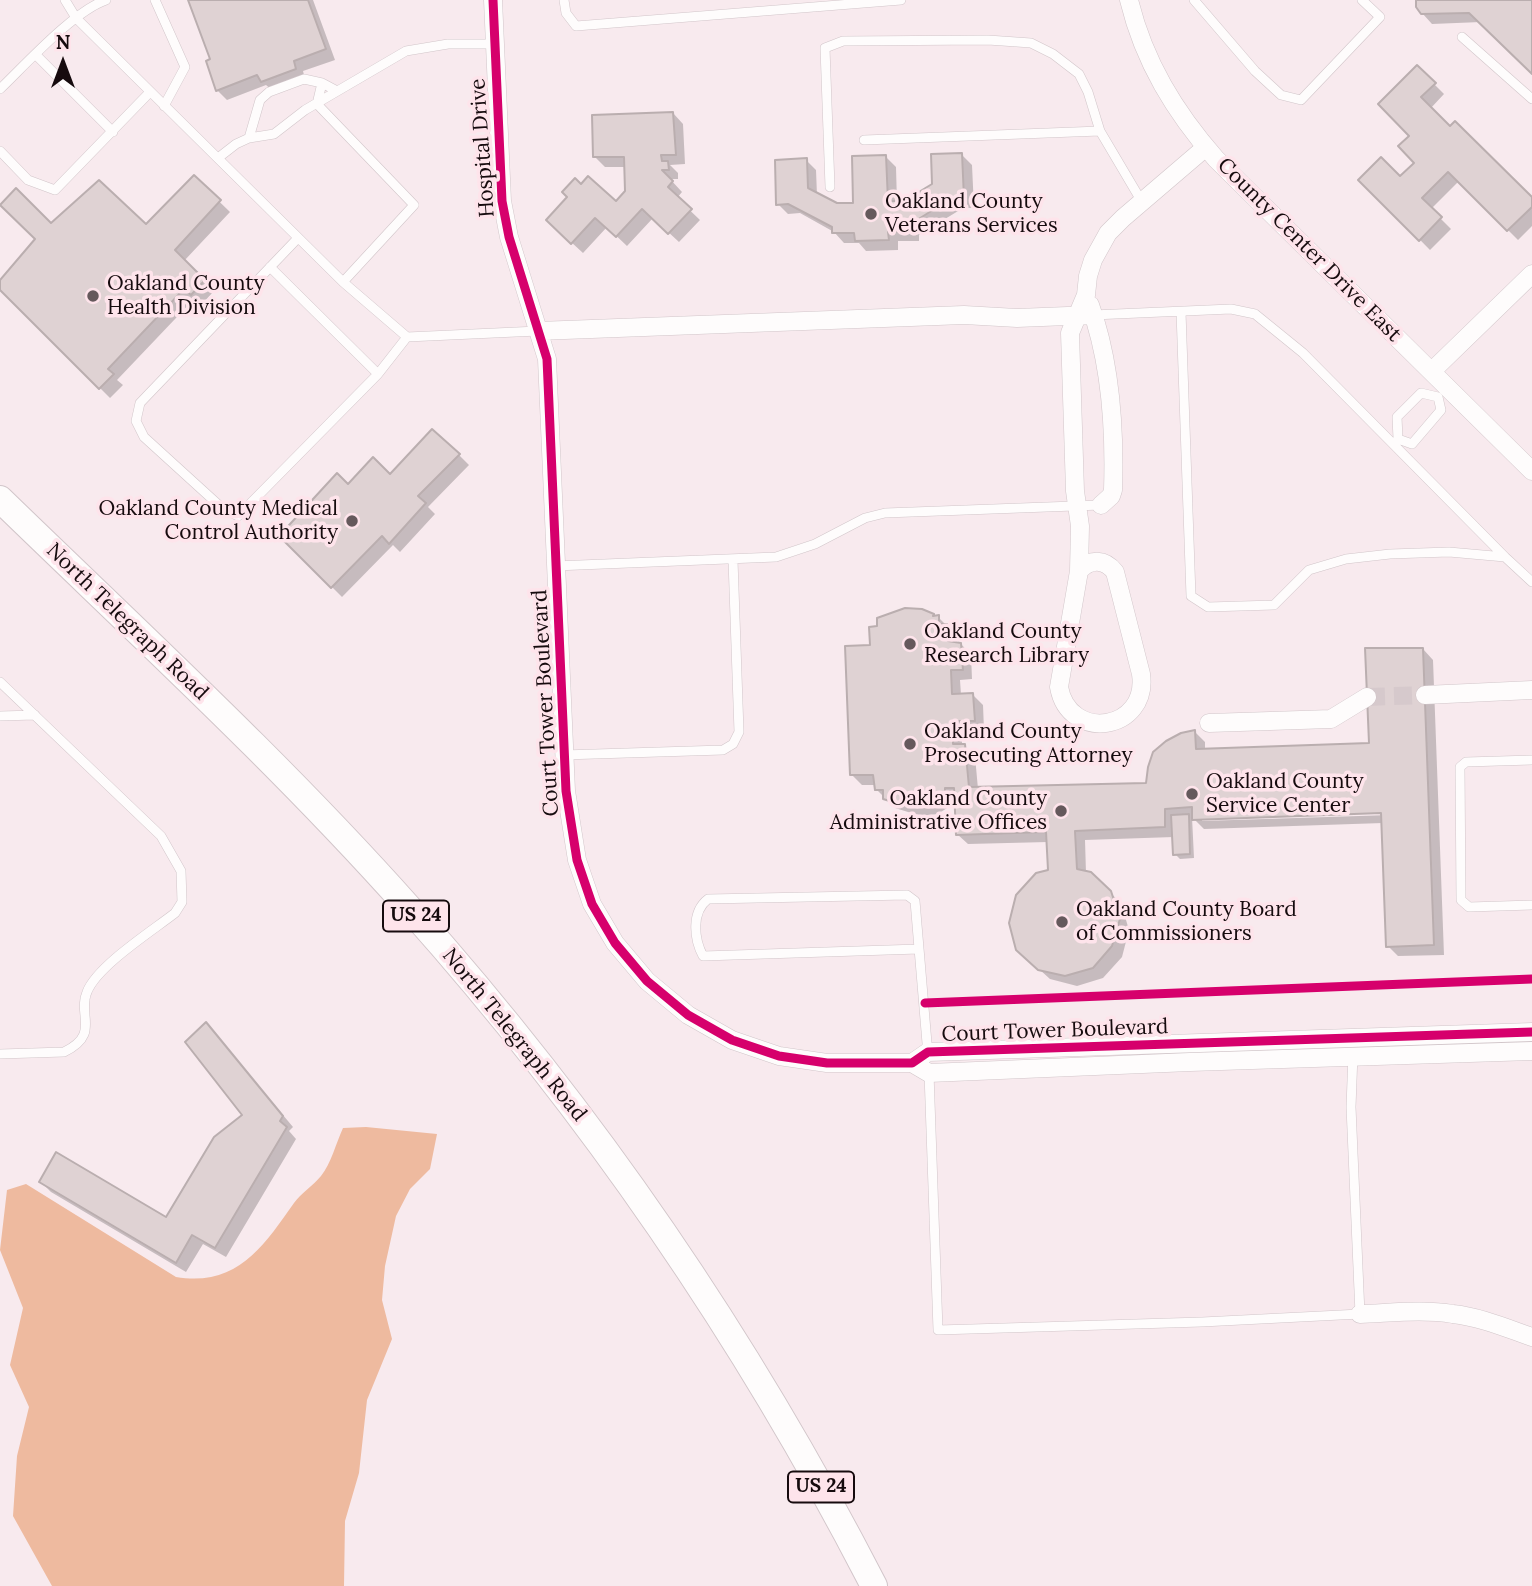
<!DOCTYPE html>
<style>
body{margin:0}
#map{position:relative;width:1532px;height:1586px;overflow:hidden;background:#f8eaee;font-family:Lora,serif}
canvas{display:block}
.north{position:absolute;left:28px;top:28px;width:70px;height:70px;-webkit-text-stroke:5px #fee4eb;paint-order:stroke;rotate:0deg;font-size:19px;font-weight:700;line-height:28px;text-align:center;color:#160b0e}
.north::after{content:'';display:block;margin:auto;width:24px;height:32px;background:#160b0e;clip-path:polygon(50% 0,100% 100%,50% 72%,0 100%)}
</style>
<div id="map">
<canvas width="1532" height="1586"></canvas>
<div class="north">N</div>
</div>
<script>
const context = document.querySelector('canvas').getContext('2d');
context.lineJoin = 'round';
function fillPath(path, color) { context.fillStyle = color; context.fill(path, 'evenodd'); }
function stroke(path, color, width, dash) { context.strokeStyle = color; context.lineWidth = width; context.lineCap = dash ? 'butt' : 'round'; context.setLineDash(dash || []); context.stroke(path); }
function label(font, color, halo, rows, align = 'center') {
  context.font = font + ' Lora,serif'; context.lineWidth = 7; context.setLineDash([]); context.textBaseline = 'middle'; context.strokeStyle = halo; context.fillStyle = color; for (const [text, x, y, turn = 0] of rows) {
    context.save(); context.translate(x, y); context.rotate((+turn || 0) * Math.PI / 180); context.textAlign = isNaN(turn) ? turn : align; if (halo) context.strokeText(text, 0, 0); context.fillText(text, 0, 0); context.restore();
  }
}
const forest = new Path2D(`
 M 366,1127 L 437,1134 L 430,1169 L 410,1189 L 396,1216 L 385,1266 L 382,1300 L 392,1339 L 367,1400 L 359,1473 L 345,1521 L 344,1586 L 52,1586 L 13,1516 L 17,1456 L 29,1407 L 10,1365 L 23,1308 L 0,1250 L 7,1190 L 26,1184 L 176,1277 C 237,1287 263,1247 294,1203 C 301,1193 313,1186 321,1176 C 331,1164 336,1143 343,1128 Z`);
const shadow = new Path2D(`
 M 190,0 L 313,0 L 335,60 L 303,71 L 305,79 L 273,91 L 266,85 L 227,100 L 217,90 L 212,60 Z
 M 1418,0 L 1532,0 L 1532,72 L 1481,22 L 1432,24 L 1422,13 Z
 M 1417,67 L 1444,94 L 1430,109 L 1532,200 L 1532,226 L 1518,240 L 1459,181 L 1431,209 L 1451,229 L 1430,250 L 1361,180 L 1400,179 L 1416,163 L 1411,136 Z
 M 673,113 L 683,124 L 685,164 L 670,165 L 678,173 L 678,179 L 670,179 L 682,192 L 677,198 L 700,220 L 679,242 L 653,218 L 627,246 L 607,227 L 583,253 L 558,230 L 616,203 L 627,191 L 626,167 L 605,167 L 595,157 Z
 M 962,155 L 972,165 L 974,208 L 963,208 L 919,235 L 919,241 L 898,241 L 898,250 L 866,251 L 859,243 L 844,243 L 834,232 L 800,213 L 788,214 L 778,204 L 806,160 L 816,170 L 817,195 L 836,205 L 855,205 L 886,157 L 896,167 L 897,203 L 904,203 L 934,185 Z
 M 194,177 L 230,212 L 184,261 L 214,291 L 202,304 L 195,298 L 117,380 L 123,385 L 110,398 L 0,288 L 0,283 L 51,225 L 146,226 Z
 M 459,455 L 469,465 L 428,507 L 435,514 L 400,552 L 393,545 L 342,597 L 281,536 L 348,486 L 390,476 Z
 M 933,615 L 938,617 L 957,636 L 957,644 L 961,644 L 971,655 L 972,679 L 960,680 L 961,695 L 973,695 L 983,705 L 984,730 L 962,731 L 962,746 L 975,756 L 978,789 L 1147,785 L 1195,732 L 1205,742 L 1205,750 L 1370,744 L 1423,649 L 1433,660 L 1444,955 L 1398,956 L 1388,946 L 1383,823 L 1204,829 L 1192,817 L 1194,858 L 1180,859 L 1175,854 L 1174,837 L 1085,840 L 1086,873 L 1090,874 L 1121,903 L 1129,930 L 1122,957 L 1103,978 L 1077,986 L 1050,979 L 1029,960 L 1050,871 L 1048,842 L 968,844 L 957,834 L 956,806 L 950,806 L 938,814 L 921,816 L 895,808 L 876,789 L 876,785 L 862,785 L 852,775 L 871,647 ZM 1389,811 L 1390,815 L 1202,821 L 1202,818 Z
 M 216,1035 L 293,1127 L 289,1131 L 296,1139 L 226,1257 L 203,1244 L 186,1272 L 51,1192 L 41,1182 L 166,1220 L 244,1116 Z`);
const building = new Path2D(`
 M 188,0 L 308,0 L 326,49 L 294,61 L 296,69 L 261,82 L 257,75 L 216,91 L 206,61 L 210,59 Z
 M 1416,0 L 1532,0 L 1532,74 L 1469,13 L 1421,14 L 1416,7 Z
 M 1417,65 L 1436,83 L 1421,97 L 1450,126 L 1455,121 L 1532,197 L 1532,207 L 1507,231 L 1448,172 L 1422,198 L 1442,217 L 1419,241 L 1358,180 L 1381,157 L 1400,176 L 1414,163 L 1398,146 L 1409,136 L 1378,104 Z
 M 673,112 L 676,155 L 661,155 L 662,161 L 668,161 L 669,170 L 662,170 L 673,181 L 668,187 L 692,209 L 668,234 L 642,209 L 616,237 L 595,218 L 571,244 L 546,220 L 567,197 L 562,192 L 575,178 L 581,184 L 588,176 L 616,201 L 625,191 L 624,157 L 593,157 L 592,115 Z
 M 962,153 L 964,198 L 952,198 L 909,225 L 910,231 L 888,232 L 889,240 L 855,241 L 854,233 L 832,233 L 832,227 L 788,204 L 776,205 L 775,160 L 807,158 L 808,188 L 837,203 L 853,203 L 852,156 L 886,155 L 888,201 L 904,201 L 932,184 L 931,154 Z
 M 194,175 L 221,200 L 175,250 L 205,280 L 191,295 L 184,289 L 108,369 L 114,374 L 99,389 L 0,290 L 0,280 L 35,239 L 0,205 L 16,188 L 51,223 L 99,180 L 146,224 Z
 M 432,429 L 460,454 L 418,496 L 426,503 L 389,544 L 382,536 L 331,588 L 279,536 L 337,473 L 348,484 L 373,457 L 390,474 Z
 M 905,608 L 922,609 L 934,614 L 933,616 L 939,615 L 939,624 L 947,624 L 948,641 L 961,643 L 963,670 L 951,670 L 952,694 L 973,693 L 975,721 L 953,721 L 953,744 L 965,744 L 969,787 L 1146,783 L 1148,767 L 1153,752 L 1166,741 L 1181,733 L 1195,730 L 1196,749 L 1369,743 L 1365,648 L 1423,648 L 1434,945 L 1386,947 L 1381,813 L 1192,820 L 1192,807 L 1165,809 L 1165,827 L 1075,831 L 1077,869 L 1091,872 L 1111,891 L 1120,919 L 1112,946 L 1093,968 L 1065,976 L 1038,970 L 1016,950 L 1009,923 L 1016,895 L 1036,873 L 1048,870 L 1046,832 L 956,835 L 954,788 L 945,788 L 945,797 L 940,797 L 927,804 L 909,807 L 883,799 L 883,790 L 875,790 L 873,775 L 850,775 L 845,646 L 870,645 L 869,627 L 877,626 L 877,618 Z
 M 1189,814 L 1190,854 L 1173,855 L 1171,815 Z
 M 206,1022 L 283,1116 L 280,1121 L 287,1127 L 215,1248 L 192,1235 L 176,1263 L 39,1182 L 56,1152 L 166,1217 L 214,1137 L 242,1115 L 185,1042 Z`);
const minorTunnel = new Path2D(`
 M 1367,697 L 1425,695`);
const service = new Path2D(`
 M 65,0 L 76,18 L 343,282 L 407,337 L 538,331
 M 155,0 L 185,67 L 164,106
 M 564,0 L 566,13 L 576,26 L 901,0
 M 1194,0 L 1255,71 L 1281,95 L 1301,100 L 1380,17 L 1362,0
 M 1462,37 L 1532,99
 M 36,55 L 113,132
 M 322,83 L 317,104 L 414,205 L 343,282
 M 0,89 C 26,64 74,11 106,0
 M 249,138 L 260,100 L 269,92 L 304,79 L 322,83 L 337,91
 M 864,140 L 1100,131
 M 0,151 L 28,180 L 55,190 L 150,92
 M 218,158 L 236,144 L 249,138 L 274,134 L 305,110 L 406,51 L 448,44 L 494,44
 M 830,187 L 825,48 L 843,41 L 988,40 L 1031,43 L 1053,54 L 1079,74 L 1088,92 L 1100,131 L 1142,202
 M 298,238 L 140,403 L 136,421 L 144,437 L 222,508 L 238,516 L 378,374 L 407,337
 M 270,267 L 378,374
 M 1093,315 L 1231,309 L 1255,314 L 1303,353 L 1505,557 L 1449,552 L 1390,554 L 1346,559 L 1309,570 L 1274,605 L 1208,607 L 1191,596 L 1181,312
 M 1398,439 L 1412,444 L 1441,410 L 1438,397
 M 1398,439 L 1397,417 L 1421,393 L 1438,397
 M 1505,557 L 1532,582
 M 555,566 L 776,557 L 815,544 L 865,518 L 885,513 L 1101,505
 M 0,682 L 161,836 L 181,871 L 182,902 L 175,913 C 152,931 97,966 87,992 C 77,1015 101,1034 64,1052 L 0,1054
 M 0,716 L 35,715
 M 563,755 L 723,750 L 733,744 L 739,732 L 733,560
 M 1532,760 L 1466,762 L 1460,767 L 1461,900 L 1469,907 L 1532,905
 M 919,949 L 703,956 C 694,939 691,912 708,899 L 907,895 L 915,901 L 928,1055
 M 929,1073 L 938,1330 L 1202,1322 L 1360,1314 L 1351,1107 L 1353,1054`);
const minor = new Path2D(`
 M 493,0 L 502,201 L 509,237 L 547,359 L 566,791 L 577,860 L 592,904 L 615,943 L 647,981 L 688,1015 L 732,1040 L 779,1056 L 827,1063 L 912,1063 L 928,1052 L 1532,1032
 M 1129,0 C 1144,62 1175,112 1216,159 L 1532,471
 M 1090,305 C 1111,363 1115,428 1113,490 L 1111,496 L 1101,505
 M 538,331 L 964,315 L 1017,318 L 1093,315
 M 1432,371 L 1532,274
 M 1079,571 C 1090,558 1105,559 1115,572 L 1141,674 C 1149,731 1069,743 1059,687 L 1079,571 L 1080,526 L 1075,491 L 1070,333 L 1086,295 L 1088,276 L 1093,260 L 1108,233 L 1123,218 L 1206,147
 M 1425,695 L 1532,690
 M 1209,723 L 1331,719 L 1367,697
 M 912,1063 L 929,1073 L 1190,1062 L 1532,1051
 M 1360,1314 C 1391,1313 1423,1309 1453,1314 C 1480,1317 1506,1328 1532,1337`);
const primary = new Path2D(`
 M 0,499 C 138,633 281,764 409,908 C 592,1113 748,1341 874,1586`);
const cycleway = new Path2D(`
 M 493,0 L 502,201 L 509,237 L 547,359 L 566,791 L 577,860 L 592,904 L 615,943 L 647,981 L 688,1015 L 732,1040 L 779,1056 L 827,1063 L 912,1063 L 928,1052 L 1532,1032
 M 925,1003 L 1532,979`);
const markers = [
 [871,214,7,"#65595c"],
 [93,296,7,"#65595c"],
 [352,521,7,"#65595c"],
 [910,644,7,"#65595c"],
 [910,744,7,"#65595c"],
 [1192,794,7,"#65595c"],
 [1061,811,7,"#65595c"],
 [1062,922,7,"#65595c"]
];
const shields = [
 [416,916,66],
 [821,1487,66]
];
const shieldNames = [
 ["US 24",416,916],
 ["US 24",821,1487]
];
const streetNames = [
 ["Hospital Drive",483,148,-94],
 ["County Center Drive East",1309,250,45],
 ["North Telegraph Road",127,622,44],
 ["Court Tower Boulevard",546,703,-93],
 ["Court Tower Boulevard",1055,1031,-2],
 ["North Telegraph Road",514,1035,51]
];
const poiNames = [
 ["Oakland County",885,202],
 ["Veterans Services",885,226],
 ["Oakland County",107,284],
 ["Health Division",107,308],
 ["Oakland County Medical",338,509,"right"],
 ["Control Authority",338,533,"right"],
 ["Oakland County",924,632],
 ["Research Library",924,656],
 ["Oakland County",924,732],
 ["Prosecuting Attorney",924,756],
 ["Oakland County",1206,782],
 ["Service Center",1206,806],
 ["Oakland County",1047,799,"right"],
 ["Administrative Offices",1047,823,"right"],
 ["Oakland County Board",1076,910],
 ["of Commissioners",1076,934]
];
fillPath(forest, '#eeba9f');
fillPath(shadow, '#0003');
fillPath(building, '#dfd2d3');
stroke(building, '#baaeaf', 2);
stroke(minorTunnel, '#d6c9cc', 18, [18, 9]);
stroke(service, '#d1c5c9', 10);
stroke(minor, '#d1c5c9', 19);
stroke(primary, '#d1c5c9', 28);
stroke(service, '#fefcfc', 9);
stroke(minor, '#fefcfc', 18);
stroke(primary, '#fefcfc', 26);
stroke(cycleway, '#d6006c', 9);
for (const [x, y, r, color] of markers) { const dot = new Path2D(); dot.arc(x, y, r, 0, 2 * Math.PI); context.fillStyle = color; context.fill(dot); stroke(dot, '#fee4eb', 2.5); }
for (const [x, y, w] of shields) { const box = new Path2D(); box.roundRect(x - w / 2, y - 15.5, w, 31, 5); context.fillStyle = '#fee4eb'; context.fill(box); stroke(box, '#160b0e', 2); }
label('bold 19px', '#160b0e', null, shieldNames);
label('21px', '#160b0e', '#fee4eb', streetNames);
label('21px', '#160b0e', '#fee4eb', poiNames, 'left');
</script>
